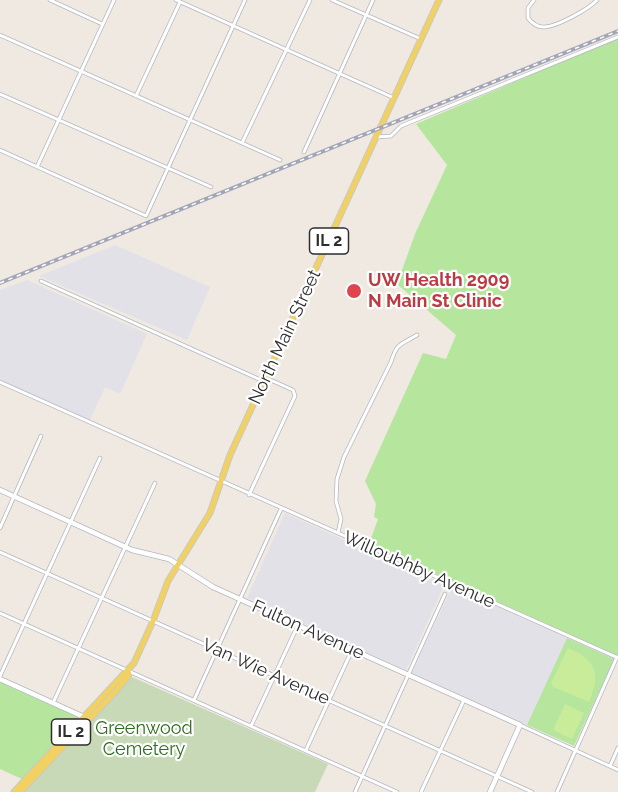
<!DOCTYPE html>
<style>
body{margin:0}
canvas{display:block;background:#efe9e1}
</style>
<canvas width="618" height="792"></canvas>
<script>
const context = document.querySelector('canvas').getContext('2d');
context.lineJoin = 'round';
function fillPath(path, color) { context.fillStyle = color; context.fill(path, 'evenodd'); }
function stroke(path, color, width, dash) { context.strokeStyle = color; context.lineWidth = width; context.lineCap = dash ? 'butt' : 'round'; context.setLineDash(dash || []); context.stroke(path); }
function label(font, color, halo, rows, align = 'center') {
  context.font = font + ' Raleway,sans-serif'; context.lineWidth = 4.5; context.setLineDash([]); context.textBaseline = 'middle'; context.strokeStyle = halo; context.fillStyle = color; for (const [text, x, y, turn = 0] of rows) {
    context.save(); context.translate(x, y); context.rotate((+turn || 0) * Math.PI / 180); context.textAlign = isNaN(turn) ? turn : align; if (halo) context.strokeText(text, 0, 0); context.fillText(text, 0, 0); context.restore();
  }
}
const industrial = new Path2D(`
 M 115,245 L 210,287 L 187,340 L 39,276 Z
 M 27,280 L 147,334 L 120,394 L 105,387 L 90,420 L 0,380 L 0,290 Z
 M 285,513 L 444,585 L 406,670 L 247,598 Z
 M 452,587 L 567,638 L 527,725 L 412,673 Z`);
const green = new Path2D(`
 M 618,38 L 618,656 L 369,544 L 378,519 L 374,517 L 376,504 L 365,481 L 423,353 L 446,359 L 456,335 L 397,284 L 415,234 L 447,165 L 416,124 Z
 M 567,638 L 614,659 L 574,746 L 527,725 Z
 M 0,682 L 80,718 L 24,780 L 0,769 Z`);
const cemetery = new Path2D(`
 M 132,677 L 328,764 L 315,792 L 22,792 Z`);
const pitch = new Path2D(`
 M 568,648 C 597,660 601,674 589,702 L 553,687 L 551,683 Z
 M 565,704 L 584,713 L 572,739 L 553,730 Z`);
const street = new Path2D(`
 M 50,0 L 102,24
 M 176,0 L 394,98
 M 332,0 L 421,39
 M 534,0 L 528,8 L 528,18 C 532,23 537,28 545,27 C 558,26 589,9 597,0
 M 0,35 L 280,160
 M 0,94 L 211,187
 M 136,96 L 180,2
 M 376,137 L 391,136 L 401,126 L 618,37
 M 242,143 L 310,0
 M 0,150 L 146,216 L 245,0
 M 304,152 L 373,0
 M 37,167 L 114,0
 M 41,281 L 263,381
 M 0,382 L 618,658
 M 249,495 L 295,396 L 293,390 L 266,378
 M 0,528 L 41,436
 M 338,533 L 341,519 L 336,501 L 337,479 L 344,457 L 391,362 C 397,342 401,345 417,335
 M 0,552 L 532,792
 M 0,613 L 397,792
 M 0,676 L 100,458
 M 194,700 L 281,509
 M 53,703 L 155,483
 M 520,725 L 618,770
 M 251,726 L 298,625
 M 306,750 L 352,650
 M 610,766 L 618,748
 M 355,792 L 445,594
 M 421,792 L 464,700
 M 557,792 L 617,657`);
const secondary = new Path2D(`
 M 0,490 L 132,550 L 169,559 L 213,587 L 520,725 L 490,792
 M 0,679 L 84,717`);
const primary = new Path2D(`
 M 14,792 L 134,663 L 153,621 L 168,581 L 210,513 L 230,455 L 439,0
 M 20,792 L 117,690 L 129,675 L 128,671`);
const rail = new Path2D(`
 M 0,283 L 618,31`);
const markers = [
 [354,291,8,"#e0444e"]
];
const shields = [
 [329,241,39],
 [71,732,39]
];
const shieldNames = [
 ["IL 2",329,241],
 ["IL 2",71,732]
];
const healthNames = [
 ["UW Health 2909",368,281],
 ["N Main St Clinic",368,302]
];
const streetNames = [
 ["North Main Street",285,337,-65],
 ["Willoubhby Avenue",419,570,24],
 ["Fulton Avenue",308,630,24],
 ["Van Wie Avenue",266,672,24]
];
const parkNames = [
 ["Greenwood",144,729],
 ["Cemetery",144,750]
];
fillPath(industrial, '#e3e1e8');
fillPath(green, '#b6e59e');
fillPath(cemetery, '#c8d9b8');
fillPath(pitch, '#c9ec9a');
stroke(street, '#b4b7c1', 4.5);
stroke(secondary, '#b4b7c1', 6);
stroke(primary, '#c9c9c9', 7);
stroke(street, '#fff', 3);
stroke(secondary, '#fff', 4.5);
stroke(primary, '#f2d163', 5);
stroke(rail, '#a3a6b8', 4);
stroke(rail, '#fff', 1.5, [4.5]);
for (const [x, y, r, color] of markers) { const dot = new Path2D(); dot.arc(x, y, r, 0, 2 * Math.PI); context.fillStyle = color; context.fill(dot); stroke(dot, '#fff', 2); }
for (const [x, y, w] of shields) { const box = new Path2D(); box.roundRect(x - w / 2, y - 13, w, 26, 4.5); context.fillStyle = '#fff'; context.fill(box); stroke(box, '#2e2e2e', 1.5); }
label('bold 16px', '#2e2e2e', null, shieldNames);
label('bold 18px', '#be3a42', '#fff', healthNames, 'left');
label('18px', '#2e2e2e', '#fff', streetNames);
label('18px', '#2c6e1b', '#fff', parkNames);
</script>
